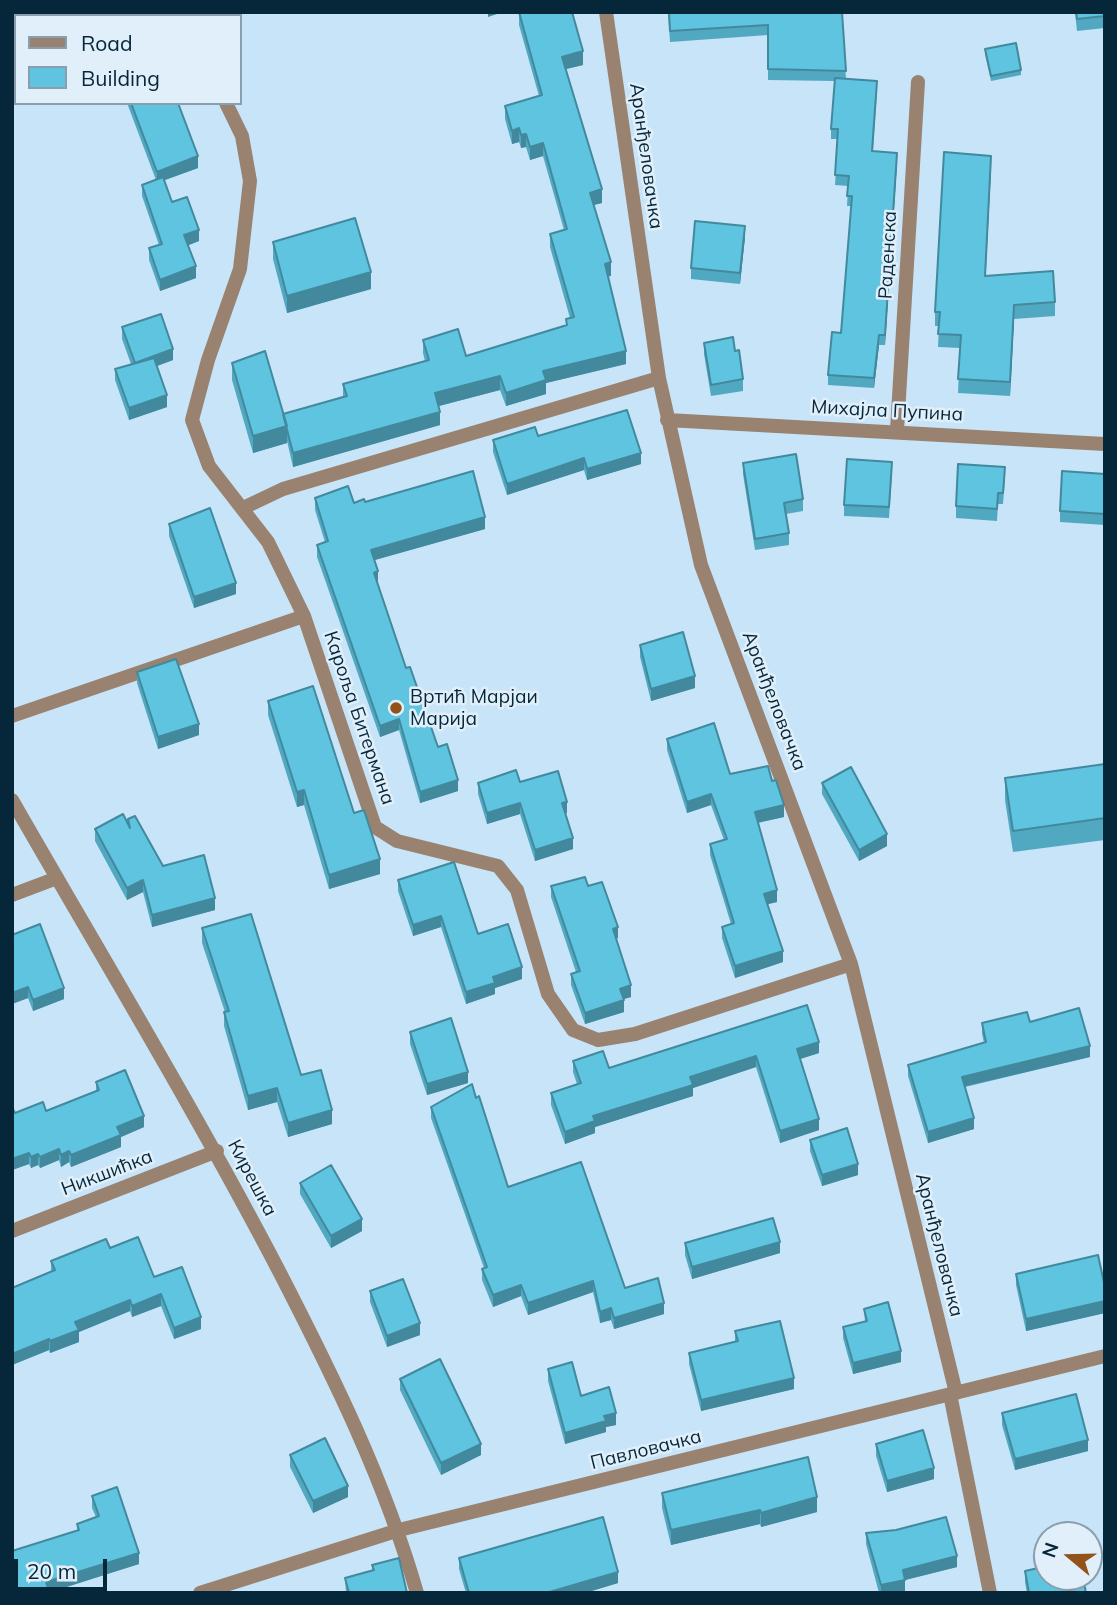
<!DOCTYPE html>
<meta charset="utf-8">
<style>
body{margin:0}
#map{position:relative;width:1117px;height:1605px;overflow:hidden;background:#c7e4f8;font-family:Mulish,sans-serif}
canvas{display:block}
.frame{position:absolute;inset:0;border:14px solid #06273a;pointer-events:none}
.legend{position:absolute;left:14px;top:14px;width:228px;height:91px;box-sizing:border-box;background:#e0eff9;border:2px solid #899fad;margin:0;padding:9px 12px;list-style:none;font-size:21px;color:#06273a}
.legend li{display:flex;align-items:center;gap:14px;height:35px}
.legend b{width:35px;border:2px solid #899fad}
.north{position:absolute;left:1033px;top:1521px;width:70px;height:70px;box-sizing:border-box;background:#e0eff9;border:2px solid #899fad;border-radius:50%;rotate:289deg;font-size:19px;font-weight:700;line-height:28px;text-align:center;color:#06273a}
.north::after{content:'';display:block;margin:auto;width:24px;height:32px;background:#915319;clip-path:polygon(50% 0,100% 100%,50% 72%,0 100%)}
.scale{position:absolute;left:14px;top:1559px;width:93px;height:32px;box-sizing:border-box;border:4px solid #06273a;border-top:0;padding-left:9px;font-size:21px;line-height:24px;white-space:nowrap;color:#06273a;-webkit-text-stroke:5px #e0eff9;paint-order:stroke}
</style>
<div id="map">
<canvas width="1117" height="1605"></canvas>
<div class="frame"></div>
<ul class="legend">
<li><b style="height:9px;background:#9a8270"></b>Road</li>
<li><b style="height:19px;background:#5ec4e0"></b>Building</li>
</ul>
<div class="north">N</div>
<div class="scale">20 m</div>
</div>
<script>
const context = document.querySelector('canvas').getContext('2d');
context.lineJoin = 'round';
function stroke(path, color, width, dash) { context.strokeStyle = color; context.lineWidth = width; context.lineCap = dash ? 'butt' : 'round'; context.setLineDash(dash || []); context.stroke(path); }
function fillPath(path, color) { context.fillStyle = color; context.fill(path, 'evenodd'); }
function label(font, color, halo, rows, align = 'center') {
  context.font = font + ' Mulish,sans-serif'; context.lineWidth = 5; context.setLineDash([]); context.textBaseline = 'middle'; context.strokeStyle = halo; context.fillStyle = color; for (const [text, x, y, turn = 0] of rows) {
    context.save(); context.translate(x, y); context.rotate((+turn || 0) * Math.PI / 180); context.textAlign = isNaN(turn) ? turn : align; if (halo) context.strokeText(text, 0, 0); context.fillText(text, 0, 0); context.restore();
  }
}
const minor = new Path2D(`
 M 172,12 L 175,16
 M 606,12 L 659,378 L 701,565 L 851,964 L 956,1393
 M 226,103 L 242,136 L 250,181 L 240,269 L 208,360 L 192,420 L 209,466 L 268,542 L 304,616 L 375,827 L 397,841 L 498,866 L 517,890 L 548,994 L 573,1030 L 598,1040 L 635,1034 L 851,964
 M 667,420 L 1105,444
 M 897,430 L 918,82
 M 243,508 L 283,489 L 659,378
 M 12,716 L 304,616
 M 12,895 L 57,878
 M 12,1231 L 217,1151
 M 950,1394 L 990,1593
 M 200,1593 L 399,1530 L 1105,1356`);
const tertiary = new Path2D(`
 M 12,800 C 102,957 196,1112 280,1273 C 334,1378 384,1479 417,1593`);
const wall = new Path2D(`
 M 519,12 L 583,65 L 566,69 L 602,203 L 593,205 L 611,276 L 608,276 L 626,364 L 546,383 L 546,394 L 506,406 L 500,390 L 439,406 L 440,425 L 293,467 L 287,441 L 287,443 L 253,453 L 232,380 L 232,363 L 283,415 L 343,396 L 343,384 L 425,361 L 423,353 L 423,340 L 466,356 L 566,326 L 566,319 L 570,318 L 550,247 L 550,234 L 564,230 L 543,156 L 530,160 L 526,147 L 521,148 L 519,142 L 512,144 L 505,119 L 505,106 L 539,96 L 519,25 Z
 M 668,12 L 842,12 L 846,79 L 877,91 L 873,151 L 897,163 L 885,345 L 879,345 L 874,388 L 828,385 L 828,375 L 841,333 L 851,206 L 847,206 L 848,186 L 835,185 L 838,139 L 831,139 L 831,129 L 835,81 L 768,80 L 768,35 L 670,42 Z
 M 1075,12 L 1105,12 L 1105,28 L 1077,31 Z
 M 985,49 L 1021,70 L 1021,75 L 991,81 L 985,54 Z
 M 127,103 L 178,103 L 198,168 L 164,180 L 172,202 L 199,241 L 188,245 L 196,278 L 160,291 L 149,260 L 149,248 L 159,245 L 142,196 L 142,185 L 156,180 Z
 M 991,169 L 985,276 L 1055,302 L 1055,316 L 1014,319 L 1010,396 L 958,393 L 960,348 L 938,347 L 939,326 L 935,326 L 935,312 Z
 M 745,237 L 740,284 L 691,279 L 691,268 Z
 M 273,242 L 371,289 L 287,313 L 273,259 Z
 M 122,327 L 173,360 L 157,366 L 167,407 L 129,420 L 115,380 L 115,369 L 131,364 L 122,339 Z
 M 704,343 L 735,351 L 743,379 L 743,391 L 711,396 L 704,354 Z
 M 538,436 L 641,464 L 587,480 L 584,470 L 507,495 L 493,452 L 493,440 Z
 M 743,463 L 803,499 L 803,511 L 786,514 L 789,533 L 789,545 L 755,550 L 743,474 Z
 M 892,473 L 889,518 L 844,516 L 844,505 Z
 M 1105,474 L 1105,525 L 1060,522 L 1060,511 Z
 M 1005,479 L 1003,504 L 998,504 L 997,521 L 956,518 L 956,506 Z
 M 315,498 L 354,503 L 365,502 L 485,529 L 375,560 L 378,583 L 406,668 L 438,747 L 458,791 L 420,803 L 399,730 L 380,737 L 317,557 L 317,545 L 325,542 L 315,510 Z
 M 169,524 L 236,594 L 194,608 L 169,536 Z
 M 640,645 L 695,688 L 651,701 L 640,657 Z
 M 137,672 L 199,735 L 158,749 L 137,683 Z
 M 268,701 L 380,874 L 329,889 L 304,805 L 297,807 L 268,715 Z
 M 667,739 L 730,774 L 772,781 L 784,817 L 758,823 L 777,902 L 768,904 L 783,962 L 735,978 L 722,938 L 722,927 L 731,924 L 710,855 L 710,844 L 724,840 L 711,805 L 687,813 L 667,750 Z
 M 1105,764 L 1105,840 L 1013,852 L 1005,800 L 1005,778 Z
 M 520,782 L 567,813 L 565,814 L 573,849 L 535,861 L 520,814 L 487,824 L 478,794 L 478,783 Z
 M 822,783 L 887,846 L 859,861 L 822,794 Z
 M 128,819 L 163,866 L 215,910 L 152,927 L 143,892 L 127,900 L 95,841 L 95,829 L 128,824 Z
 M 398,880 L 478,934 L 522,979 L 495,988 L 495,994 L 466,1004 L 441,927 L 413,936 L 398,891 Z
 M 551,886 L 588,886 L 618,938 L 616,939 L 631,997 L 624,999 L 624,1012 L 585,1024 L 571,985 L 571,974 L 576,972 L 551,897 Z
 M 202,928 L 301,1075 L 332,1124 L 288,1137 L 277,1102 L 248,1110 L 224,1026 L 224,1012 L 225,1012 L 202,943 Z
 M 12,935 L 64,999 L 33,1011 L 28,998 L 12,1004 Z
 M 807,1005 L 819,1053 L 800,1059 L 819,1130 L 780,1143 L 756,1067 L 693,1088 L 693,1096 L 595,1127 L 595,1133 L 565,1144 L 551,1105 L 551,1093 L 577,1084 L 573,1072 L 573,1061 L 609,1068 Z
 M 1030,1022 L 1090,1057 L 965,1087 L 974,1129 L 928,1143 L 908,1076 L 908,1065 L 984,1043 L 982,1034 L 982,1023 Z
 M 410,1032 L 468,1083 L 427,1095 L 410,1044 Z
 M 96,1082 L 144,1127 L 121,1137 L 121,1147 L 71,1167 L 69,1162 L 61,1167 L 59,1160 L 40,1168 L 38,1165 L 31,1168 L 29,1164 L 12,1170 L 12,1107 L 15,1113 L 46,1111 L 96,1091 Z
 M 431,1107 L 508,1187 L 625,1288 L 664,1314 L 614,1329 L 611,1320 L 600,1323 L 593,1292 L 528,1315 L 521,1296 L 493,1307 L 482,1280 L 482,1269 L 484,1268 L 431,1118 Z
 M 810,1140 L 858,1175 L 822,1186 L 810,1151 Z
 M 300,1183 L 362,1231 L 331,1248 L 300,1194 Z
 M 685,1243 L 780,1253 L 692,1279 L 685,1255 Z
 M 110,1248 L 154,1277 L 201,1329 L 174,1339 L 161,1306 L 132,1317 L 130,1311 L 79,1332 L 79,1342 L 50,1353 L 49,1350 L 12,1365 L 51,1272 L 51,1261 Z
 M 1016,1274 L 1105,1287 L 1105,1313 L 1026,1331 L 1016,1285 Z
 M 370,1291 L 420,1335 L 387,1347 L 370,1302 Z
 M 864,1309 L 901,1362 L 853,1374 L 843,1338 L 843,1327 L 865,1322 Z
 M 735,1331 L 794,1389 L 701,1411 L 689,1364 L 689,1353 L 735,1342 Z
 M 548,1369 L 581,1396 L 616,1425 L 606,1427 L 606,1432 L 565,1444 L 548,1381 Z
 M 400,1379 L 481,1455 L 441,1475 L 400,1390 Z
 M 1002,1413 L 1088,1451 L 1015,1470 L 1002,1425 Z
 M 876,1444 L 934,1479 L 887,1492 L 876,1456 Z
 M 290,1455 L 348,1497 L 313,1513 L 290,1467 Z
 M 662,1493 L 817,1512 L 761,1527 L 760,1524 L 671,1545 L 662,1508 Z
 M 92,1496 L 139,1564 L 48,1592 L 77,1531 L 77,1524 L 96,1517 L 92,1508 Z
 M 866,1533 L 957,1567 L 905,1580 L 905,1591 L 898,1593 L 879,1593 L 866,1544 Z
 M 459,1558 L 618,1583 L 585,1593 L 466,1593 L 459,1569 Z
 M 372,1565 L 407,1593 L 346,1593 L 345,1578 L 372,1571 Z
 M 1025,1571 L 1086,1593 L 1027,1593 L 1025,1582 Z`);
const shadedWall = new Path2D(`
 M 488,12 L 503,12 L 488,17 Z
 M 583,51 L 583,65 L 562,70 L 562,57 Z
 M 519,128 L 519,142 L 512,144 L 512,131 Z
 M 526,134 L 526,147 L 521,148 L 521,135 Z
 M 543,143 L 543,156 L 530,160 L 530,147 Z
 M 897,153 L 897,163 L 885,345 L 885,335 Z
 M 198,156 L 198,168 L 157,183 L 157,172 Z
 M 991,156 L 991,169 L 985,289 L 985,276 Z
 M 602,189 L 602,203 L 590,206 L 590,193 Z
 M 745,226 L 745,237 L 740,284 L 740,273 Z
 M 199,230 L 199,241 L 184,247 L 184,235 Z
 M 611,262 L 611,276 L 605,277 L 605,264 Z
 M 196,266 L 196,278 L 160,291 L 160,280 Z
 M 371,272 L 371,289 L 287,313 L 287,296 Z
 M 1014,305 L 1014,319 L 1010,396 L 1010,382 Z
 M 879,335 L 879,345 L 874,388 L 874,378 Z
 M 173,349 L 173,360 L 135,374 L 135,363 Z
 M 626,351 L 626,364 L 546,383 L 546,394 L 506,406 L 506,393 L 543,371 Z
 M 500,376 L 500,390 L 435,407 L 435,393 Z
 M 167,395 L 167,407 L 129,420 L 129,408 Z
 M 440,412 L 440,425 L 293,467 L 293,453 Z
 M 287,426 L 287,443 L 253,453 L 253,436 Z
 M 641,453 L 641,464 L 587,480 L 587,469 Z
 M 584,458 L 584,470 L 507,495 L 507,484 Z
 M 485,517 L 485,529 L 371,561 L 371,550 Z
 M 378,571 L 378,583 L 374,584 L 374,573 Z
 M 236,583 L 236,594 L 194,608 L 194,597 Z
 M 695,676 L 695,688 L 651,701 L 651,689 Z
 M 399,719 L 399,730 L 380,737 L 380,726 Z
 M 199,724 L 199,735 L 158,749 L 158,737 Z
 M 458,780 L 458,791 L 420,803 L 420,792 Z
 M 304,790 L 304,805 L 297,807 L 297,792 Z
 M 711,794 L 711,805 L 687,813 L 687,802 Z
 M 567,802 L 567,813 L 562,815 L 562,803 Z
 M 520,803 L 520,814 L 487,824 L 487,813 Z
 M 784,805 L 784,817 L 755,823 L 755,812 Z
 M 887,834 L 887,846 L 859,861 L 859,850 Z
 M 573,838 L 573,849 L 535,861 L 535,850 Z
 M 380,859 L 380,874 L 329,889 L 329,875 Z
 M 143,880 L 143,892 L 127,900 L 127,888 Z
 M 777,890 L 777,902 L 764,905 L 764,894 Z
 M 215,898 L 215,910 L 152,927 L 152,915 Z
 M 441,916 L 441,927 L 413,936 L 413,925 Z
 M 618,927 L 618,938 L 613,940 L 613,929 Z
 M 783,951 L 783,962 L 735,978 L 735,966 Z
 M 522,967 L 522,979 L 495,988 L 495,994 L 466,1004 L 466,992 L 493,977 Z
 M 631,985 L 631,997 L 620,1000 L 620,989 Z
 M 28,987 L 28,998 L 12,1004 L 12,993 Z
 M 64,988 L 64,999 L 33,1011 L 33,1000 Z
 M 624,1000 L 624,1012 L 585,1024 L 585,1013 Z
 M 819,1042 L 819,1053 L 797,1060 L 797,1049 Z
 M 1090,1046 L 1090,1057 L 962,1087 L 962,1077 Z
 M 756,1056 L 756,1067 L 693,1088 L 693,1096 L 595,1127 L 595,1133 L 565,1144 L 565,1132 L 593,1116 L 690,1077 Z
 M 468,1072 L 468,1083 L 427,1095 L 427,1084 Z
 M 277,1088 L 277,1102 L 248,1110 L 248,1096 Z
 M 332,1110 L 332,1124 L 288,1137 L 288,1123 Z
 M 144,1116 L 144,1127 L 121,1137 L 121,1147 L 71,1167 L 71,1155 L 117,1127 Z
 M 974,1118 L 974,1129 L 928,1143 L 928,1132 Z
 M 819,1119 L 819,1130 L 780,1143 L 780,1131 Z
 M 59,1149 L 59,1160 L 40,1168 L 40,1157 Z
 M 69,1151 L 69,1162 L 61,1167 L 61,1155 Z
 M 29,1153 L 29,1164 L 12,1170 L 12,1159 Z
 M 38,1154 L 38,1165 L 31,1168 L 31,1157 Z
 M 858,1164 L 858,1175 L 822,1186 L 822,1175 Z
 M 362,1219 L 362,1231 L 331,1248 L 331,1236 Z
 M 780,1242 L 780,1253 L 692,1279 L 692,1267 Z
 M 593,1281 L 593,1292 L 528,1315 L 528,1303 Z
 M 521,1285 L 521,1296 L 493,1307 L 493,1295 Z
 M 161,1294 L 161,1306 L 132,1317 L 132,1306 Z
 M 130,1300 L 130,1311 L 79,1332 L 79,1342 L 50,1353 L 50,1341 L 75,1322 Z
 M 1105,1301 L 1105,1313 L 1026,1331 L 1026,1319 Z
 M 664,1303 L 664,1314 L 614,1329 L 614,1318 Z
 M 611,1308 L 611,1320 L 600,1323 L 600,1312 Z
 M 201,1317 L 201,1329 L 174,1339 L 174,1328 Z
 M 420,1323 L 420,1335 L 387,1347 L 387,1336 Z
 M 49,1339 L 49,1350 L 12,1365 L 12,1354 Z
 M 901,1351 L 901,1362 L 853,1374 L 853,1363 Z
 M 794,1378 L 794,1389 L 701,1411 L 701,1400 Z
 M 616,1413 L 616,1425 L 606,1427 L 606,1432 L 565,1444 L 565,1433 L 604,1416 Z
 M 1088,1440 L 1088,1451 L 1015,1470 L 1015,1459 Z
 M 481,1444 L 481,1455 L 441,1475 L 441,1463 Z
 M 934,1468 L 934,1479 L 887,1492 L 887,1481 Z
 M 348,1486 L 348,1497 L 313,1513 L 313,1501 Z
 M 817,1497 L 817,1512 L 761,1527 L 761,1513 Z
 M 760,1510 L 760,1524 L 671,1545 L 671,1530 Z
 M 139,1553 L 139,1564 L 48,1593 L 33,1593 L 46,1582 Z
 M 957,1556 L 957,1567 L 905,1580 L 905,1591 L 898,1593 L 881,1593 L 881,1585 L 903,1570 Z
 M 618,1572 L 618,1583 L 585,1593 L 546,1593 Z`);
const building = new Path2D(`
 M 83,12 L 123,12 L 125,16 L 84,16 Z
 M 519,12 L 572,12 L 583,51 L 562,57 L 602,189 L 590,193 L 611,262 L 605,264 L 626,351 L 543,371 L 546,380 L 506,393 L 500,376 L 435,393 L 440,412 L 293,453 L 283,414 L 347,396 L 343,384 L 429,360 L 423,340 L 458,329 L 466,356 L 567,325 L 566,319 L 574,317 L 550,234 L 567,229 L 543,143 L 530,147 L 526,134 L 521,135 L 519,128 L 512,131 L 505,106 L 542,95 Z
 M 669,12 L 842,12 L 846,71 L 768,69 L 768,25 L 670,31 Z
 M 1076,12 L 1105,12 L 1105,16 L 1077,19 Z
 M 1016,43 L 1021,70 L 991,76 L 985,49 Z
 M 835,78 L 877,81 L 872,151 L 897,153 L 885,335 L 879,335 L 874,378 L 828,375 L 832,332 L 841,333 L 852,196 L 847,196 L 849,176 L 835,175 L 838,129 L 831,129 Z
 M 131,103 L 178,103 L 198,156 L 157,172 Z
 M 944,152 L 991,156 L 985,276 L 1053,271 L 1055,302 L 1014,305 L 1010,382 L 958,379 L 961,335 L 938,334 L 940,312 L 935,312 Z
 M 163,177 L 172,202 L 187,197 L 199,230 L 184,235 L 196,266 L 160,280 L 149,248 L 162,244 L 142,185 Z
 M 355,218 L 371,272 L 287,296 L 273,242 Z
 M 695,221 L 745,226 L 740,273 L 691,268 Z
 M 161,314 L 173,349 L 135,363 L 122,327 Z
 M 733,337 L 735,351 L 739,350 L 743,379 L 711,385 L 704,343 Z
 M 265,351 L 287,426 L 253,436 L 232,363 Z
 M 154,358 L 167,395 L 129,408 L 115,369 Z
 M 627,410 L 641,453 L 587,469 L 584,458 L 507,484 L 493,440 L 535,427 L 538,436 Z
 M 796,454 L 803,499 L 784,503 L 789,533 L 755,539 L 743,463 Z
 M 847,459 L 892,462 L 889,507 L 844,505 Z
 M 958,464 L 1005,467 L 1003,493 L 998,493 L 997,509 L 956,506 Z
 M 473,471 L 485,517 L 371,550 L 378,571 L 374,573 L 406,668 L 410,667 L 438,747 L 447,744 L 458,780 L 420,792 L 399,719 L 380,726 L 317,545 L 328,541 L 315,498 L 348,486 L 354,503 L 364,499 L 365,502 Z
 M 1062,471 L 1105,474 L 1105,514 L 1060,511 Z
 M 210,508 L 236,583 L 194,597 L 169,524 Z
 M 683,632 L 695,676 L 651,689 L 640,645 Z
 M 176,659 L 199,724 L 158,737 L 137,672 Z
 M 313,686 L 354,813 L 364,810 L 380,859 L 329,875 L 304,790 L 297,792 L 268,701 Z
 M 714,723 L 730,774 L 768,766 L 772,781 L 776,780 L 784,805 L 755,812 L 777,890 L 764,894 L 783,951 L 735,966 L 722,927 L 734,923 L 710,844 L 727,839 L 711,794 L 687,802 L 667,739 Z
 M 1105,764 L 1105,818 L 1013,831 L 1005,778 Z
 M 851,767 L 887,834 L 859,850 L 822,783 Z
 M 516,770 L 520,782 L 558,771 L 567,802 L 562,803 L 573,838 L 535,850 L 520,803 L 487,813 L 478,783 Z
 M 123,814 L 130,828 L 128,819 L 135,816 L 163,866 L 204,855 L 215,898 L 152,915 L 143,880 L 127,888 L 95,829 Z
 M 454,862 L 478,934 L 508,924 L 522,967 L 493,977 L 495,983 L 466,992 L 441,916 L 413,925 L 398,880 Z
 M 585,877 L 588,886 L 602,882 L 618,927 L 613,929 L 631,985 L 620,989 L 624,1000 L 585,1013 L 571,974 L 580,971 L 551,886 Z
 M 251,914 L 301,1075 L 321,1070 L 332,1110 L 288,1123 L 277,1088 L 248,1096 L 224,1012 L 229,1011 L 202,928 Z
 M 40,924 L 64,988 L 33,1000 L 28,987 L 12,993 L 12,935 Z
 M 807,1005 L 819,1042 L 797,1049 L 819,1119 L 780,1131 L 756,1056 L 690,1077 L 693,1085 L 593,1116 L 595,1121 L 565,1132 L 551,1093 L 581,1083 L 573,1061 L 603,1051 L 609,1068 Z
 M 1079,1008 L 1090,1046 L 962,1077 L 974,1118 L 928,1132 L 908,1065 L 986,1042 L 982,1023 L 1027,1012 L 1030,1022 Z
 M 451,1018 L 468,1072 L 427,1084 L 410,1032 Z
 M 125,1070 L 144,1116 L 117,1127 L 121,1135 L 71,1155 L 69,1151 L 61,1155 L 59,1149 L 40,1157 L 38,1154 L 31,1157 L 29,1153 L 12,1159 L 12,1107 L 15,1113 L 43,1102 L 46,1111 L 99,1090 L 96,1082 Z
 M 472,1084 L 476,1098 L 479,1096 L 508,1187 L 581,1162 L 625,1288 L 658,1278 L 664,1303 L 614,1318 L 611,1308 L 600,1312 L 593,1281 L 528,1303 L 521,1285 L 493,1295 L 482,1269 L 487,1267 L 431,1107 Z
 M 847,1128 L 858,1164 L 822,1175 L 810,1140 Z
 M 331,1165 L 362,1219 L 331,1236 L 300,1183 Z
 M 773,1218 L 780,1242 L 692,1267 L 685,1243 Z
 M 138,1237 L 154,1277 L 182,1267 L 201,1317 L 174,1328 L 161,1294 L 132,1306 L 130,1300 L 75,1322 L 79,1330 L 50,1341 L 49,1339 L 12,1354 L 12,1288 L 55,1270 L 51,1261 L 106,1239 L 110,1248 Z
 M 1098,1255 L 1105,1287 L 1105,1301 L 1026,1319 L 1016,1274 Z
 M 403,1279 L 420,1323 L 387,1336 L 370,1291 Z
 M 888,1302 L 901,1351 L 853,1363 L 843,1327 L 867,1321 L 864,1309 Z
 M 780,1321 L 794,1378 L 701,1400 L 689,1353 L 738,1341 L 735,1331 Z
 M 440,1359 L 481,1444 L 441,1463 L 400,1379 Z
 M 572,1362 L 581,1396 L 609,1387 L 616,1413 L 604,1416 L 606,1421 L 565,1433 L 548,1369 Z
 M 1076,1394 L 1088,1440 L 1015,1459 L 1002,1413 Z
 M 923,1430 L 934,1468 L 887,1481 L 876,1444 Z
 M 325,1438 L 348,1486 L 313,1501 L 290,1455 Z
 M 808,1457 L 817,1497 L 761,1513 L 760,1510 L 671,1530 L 662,1493 Z
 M 117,1487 L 139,1553 L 46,1582 L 48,1588 L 33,1593 L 12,1593 L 12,1551 L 79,1530 L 77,1524 L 99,1516 L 92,1496 Z
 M 603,1517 L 618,1572 L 546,1593 L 469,1593 L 459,1558 Z
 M 946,1517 L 957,1556 L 903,1570 L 905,1580 L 881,1585 L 866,1533 L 896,1530 Z
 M 399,1558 L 407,1593 L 349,1593 L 345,1578 L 374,1570 L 372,1565 Z
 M 1047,1566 L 1047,1577 L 1083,1577 L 1086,1593 L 1029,1593 L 1025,1571 Z`);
const markers = [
 [396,708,7,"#915319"]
];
const streetNames = [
 ["Аранђеловачка",646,156,82],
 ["Раденска",888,255,-87],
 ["Михајла Пупина",887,411,3],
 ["Аранђеловачка",774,701,69],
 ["Кароља Битермана",359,718,71],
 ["Никшићка",107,1173,-21],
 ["Кирешка",252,1178,62],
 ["Аранђеловачка",939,1245,76],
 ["Павловачка",646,1450,-14]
];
const poiNames = [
 ["Вртић Марјаи",410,697],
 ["Марија",410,719]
];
stroke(minor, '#9a8270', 14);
stroke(tertiary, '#9a8270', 14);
fillPath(wall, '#51a9c1');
fillPath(shadedWall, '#42899d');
fillPath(building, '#5ec4e0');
stroke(building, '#42899d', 2);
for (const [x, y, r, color] of markers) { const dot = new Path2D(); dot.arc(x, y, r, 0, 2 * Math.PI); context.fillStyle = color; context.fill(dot); stroke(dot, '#e0eff9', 2.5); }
label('19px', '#06273a', '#e0eff9', streetNames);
label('19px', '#06273a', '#e0eff9', poiNames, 'left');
</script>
